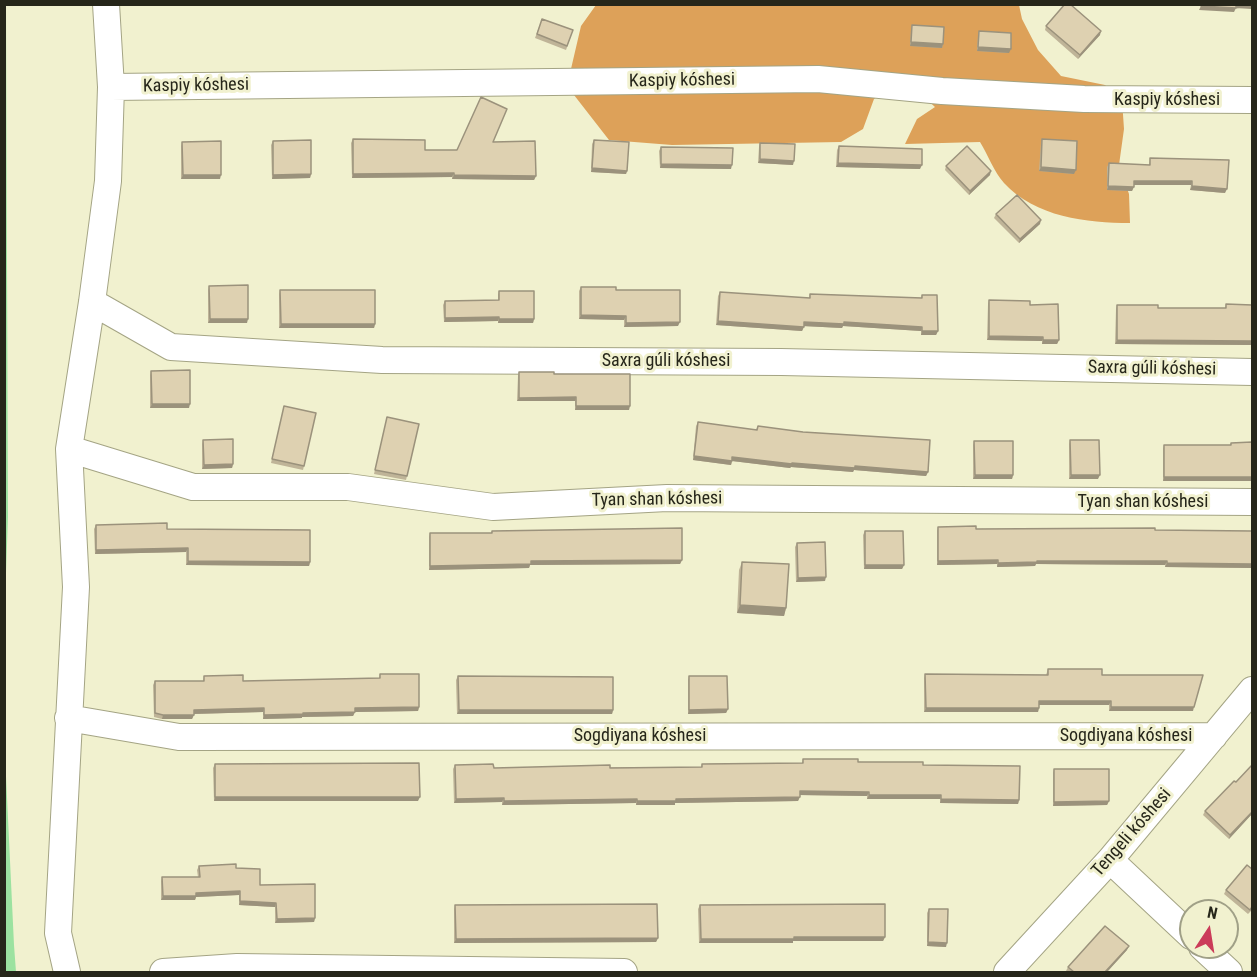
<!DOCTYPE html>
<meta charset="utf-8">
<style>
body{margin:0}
#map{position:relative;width:1257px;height:977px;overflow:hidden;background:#f1f1cf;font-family:"Roboto Condensed",sans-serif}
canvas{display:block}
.frame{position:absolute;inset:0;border:6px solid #26261a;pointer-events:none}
.north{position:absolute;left:1179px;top:899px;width:60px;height:60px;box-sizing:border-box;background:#f1f1cf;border:2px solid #a0a087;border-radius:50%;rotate:12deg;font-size:16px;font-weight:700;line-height:24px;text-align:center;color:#26261a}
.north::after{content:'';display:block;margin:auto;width:21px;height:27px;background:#cb3b59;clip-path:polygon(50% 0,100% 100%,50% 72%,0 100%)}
</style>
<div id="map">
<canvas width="1257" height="977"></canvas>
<div class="frame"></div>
<div class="north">N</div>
</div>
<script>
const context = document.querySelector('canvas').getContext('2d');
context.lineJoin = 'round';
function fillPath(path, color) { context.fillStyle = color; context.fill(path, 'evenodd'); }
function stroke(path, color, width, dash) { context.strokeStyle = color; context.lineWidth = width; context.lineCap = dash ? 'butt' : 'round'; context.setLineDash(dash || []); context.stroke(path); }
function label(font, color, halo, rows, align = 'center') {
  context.font = font + ' "Roboto Condensed",sans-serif'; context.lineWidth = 6; context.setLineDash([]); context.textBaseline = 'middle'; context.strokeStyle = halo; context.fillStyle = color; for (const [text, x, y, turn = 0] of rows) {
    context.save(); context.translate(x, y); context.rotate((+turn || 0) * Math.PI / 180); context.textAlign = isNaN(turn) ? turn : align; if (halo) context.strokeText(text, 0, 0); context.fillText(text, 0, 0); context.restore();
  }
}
const forest = new Path2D(`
 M 596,5 L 1019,5 L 1022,19 L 1038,50 L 1061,76 L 1105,85 L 1122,100 L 1124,129 L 1119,165 L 1129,194 L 1130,223 C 1087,223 1035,217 1004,183 C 994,172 988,155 980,142 L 905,144 L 917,119 L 935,107 L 906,80 L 874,99 L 863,129 L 841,142 L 672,145 L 609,140 L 567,86 L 581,26 Z`);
const water = new Path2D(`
 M 6,4 L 8,517 L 5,601 L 4,5 Z
 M 5,755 L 14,945 L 16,972 L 5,972 Z`);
const minor = new Path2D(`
 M 111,87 L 818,79 L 942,91 L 1084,99 L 1252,100
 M 92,302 L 171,347 L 382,360 L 781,362 L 1252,372
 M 69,449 L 193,487 L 348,487 L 493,507 L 667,498 L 1252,502
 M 68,718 L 179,737 L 1214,736
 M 1110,860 L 1191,936
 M 1202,947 L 1229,972
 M 67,972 L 58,933 L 76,587 L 69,449 L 92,302 L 108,181 L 111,87 L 106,4
 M 163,972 L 237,967 L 624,972
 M 1007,972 L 1110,860 L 1252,690`);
const wall = new Path2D(`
 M 542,19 L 573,30 L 566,50 L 535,38 Z
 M 912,25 L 943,44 L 942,48 L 910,46 L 911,29 Z
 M 1046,26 L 1100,35 L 1078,59 L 1045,30 Z
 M 979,31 L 1009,53 L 977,51 L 978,35 Z
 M 353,139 L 425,150 L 457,150 L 493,142 L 536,176 L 534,180 L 452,179 L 452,177 L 352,178 L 351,143 Z
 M 1042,139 L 1074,174 L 1039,171 L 1041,143 Z
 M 594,140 L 627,171 L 626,174 L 591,172 L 592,144 Z
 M 273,141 L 311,174 L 310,178 L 272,179 L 271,145 Z
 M 182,142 L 220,179 L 181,179 L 181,146 Z
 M 760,143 L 793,165 L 758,163 L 759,147 Z
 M 839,146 L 920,169 L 836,167 L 837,150 Z
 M 661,147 L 731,169 L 660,168 L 659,151 Z
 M 1150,158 L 1225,193 L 1190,190 L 1191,185 L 1134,185 L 1132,191 L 1107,190 L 1107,167 L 1109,163 L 1149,165 Z
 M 946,166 L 990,175 L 969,195 L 945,170 Z
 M 996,214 L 1040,224 L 1019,243 L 994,218 Z
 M 209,286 L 247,323 L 208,323 L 208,290 Z
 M 581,287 L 678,326 L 624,327 L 624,320 L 579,319 L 579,291 Z
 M 280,290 L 375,324 L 374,328 L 279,328 L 279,294 Z
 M 499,291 L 534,319 L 533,323 L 498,323 L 498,321 L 444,322 L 443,305 L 445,301 L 498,300 L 498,295 Z
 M 720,292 L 809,298 L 810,294 L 921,298 L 922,295 L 938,331 L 936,335 L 921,335 L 921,331 L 843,326 L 842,328 L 804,326 L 802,331 L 716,325 L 718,296 Z
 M 989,300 L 1059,340 L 1057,344 L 1042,344 L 1042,341 L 987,340 L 988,304 Z
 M 1226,304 L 1252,305 L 1252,345 L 1115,344 L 1116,309 L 1117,305 L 1158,308 L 1225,308 Z
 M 151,371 L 189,408 L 150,408 L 150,375 Z
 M 519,372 L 554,374 L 629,410 L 575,410 L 575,401 L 517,401 L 518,376 Z
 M 284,406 L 304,466 L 303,470 L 271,463 Z
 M 387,417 L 407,476 L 406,480 L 374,474 Z
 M 698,422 L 756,430 L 758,426 L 928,472 L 926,476 L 854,470 L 853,472 L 791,467 L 790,468 L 732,461 L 731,465 L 693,460 L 696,426 Z
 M 203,440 L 233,464 L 232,468 L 202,469 L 202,444 Z
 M 1070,440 L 1098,479 L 1069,479 L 1069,444 Z
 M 974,441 L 1013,475 L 1012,479 L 973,479 L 973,445 Z
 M 1252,442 L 1163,481 L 1163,449 L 1164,445 L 1230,445 L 1231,443 Z
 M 96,525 L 167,529 L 310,562 L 309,566 L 186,565 L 186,552 L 95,554 L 94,529 Z
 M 938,527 L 976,529 L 1252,531 L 1252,568 L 1165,567 L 1165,565 L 1036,564 L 1035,566 L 997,567 L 997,564 L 937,565 L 937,531 Z
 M 492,531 L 682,560 L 680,564 L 530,565 L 529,568 L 429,570 L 429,537 L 430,533 L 491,533 Z
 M 865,531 L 904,565 L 902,569 L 864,569 L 863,535 Z
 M 797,543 L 825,581 L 796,582 L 795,547 Z
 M 742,562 L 786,608 L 784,616 L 737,613 L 739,570 Z
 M 1048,669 L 1102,675 L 1193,711 L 1109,711 L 1109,705 L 1039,705 L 1038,712 L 924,712 L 924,678 L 925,674 L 1046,675 Z
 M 380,674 L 419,707 L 418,711 L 355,712 L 353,716 L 302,717 L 302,718 L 263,719 L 263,712 L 194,714 L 192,719 L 162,719 L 154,717 L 153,685 L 155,681 L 203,681 L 204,676 L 243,681 L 379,678 Z
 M 458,676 L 613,710 L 612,714 L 457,714 L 456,680 Z
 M 689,676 L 728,709 L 726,713 L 688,714 L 688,680 Z
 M 803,759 L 923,765 L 1019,800 L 1018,804 L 940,803 L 940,799 L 867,799 L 867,796 L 800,795 L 798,801 L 675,803 L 675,805 L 636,805 L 636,803 L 502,805 L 502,802 L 454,803 L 453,769 L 455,765 L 494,768 L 701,767 L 702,764 L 802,763 Z
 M 215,764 L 418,801 L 214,801 L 213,768 Z
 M 1054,769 L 1109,801 L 1107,805 L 1053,806 L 1053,773 Z
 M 1236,782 L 1252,814 L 1229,839 L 1203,815 L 1205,811 Z
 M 199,866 L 236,868 L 260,885 L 315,918 L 314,922 L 275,923 L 275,907 L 239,905 L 239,895 L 196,897 L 195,900 L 161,900 L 161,881 L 162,877 L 198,877 L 197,870 Z
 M 1226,890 L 1252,910 L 1248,914 L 1224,894 Z
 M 455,905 L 658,938 L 656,942 L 454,943 L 454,909 Z
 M 700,905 L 885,937 L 883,941 L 793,941 L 793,943 L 699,943 L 698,909 Z
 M 929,909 L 946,947 L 927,946 L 927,913 Z
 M 1127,950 L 1107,972 L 1068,972 L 1066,971 L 1068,967 Z`);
const shadedWall = new Path2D(`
 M 1236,4 L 1252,5 L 1252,9 L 1235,8 Z
 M 1201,6 L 1236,8 L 1234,12 L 1199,10 Z
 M 1101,31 L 1100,35 L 1078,59 L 1080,55 Z
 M 911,42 L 943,44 L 942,48 L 910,46 Z
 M 978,47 L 1011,49 L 1009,53 L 977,51 Z
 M 760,159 L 794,161 L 793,165 L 758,163 Z
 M 838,163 L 922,165 L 920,169 L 836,167 Z
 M 661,164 L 732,165 L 731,169 L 660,168 Z
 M 1041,167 L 1076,170 L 1074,174 L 1039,171 Z
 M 592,168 L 627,171 L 626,174 L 591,172 Z
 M 991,171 L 990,175 L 969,195 L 970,191 Z
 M 454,173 L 452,177 L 352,178 L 353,174 Z
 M 311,174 L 310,178 L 272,179 L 273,175 Z
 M 183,175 L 221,175 L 220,179 L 181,179 Z
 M 454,175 L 536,176 L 534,180 L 452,179 Z
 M 1134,181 L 1192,181 L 1191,185 L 1133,185 Z
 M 1108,186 L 1134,187 L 1132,191 L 1107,190 Z
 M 1192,186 L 1227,189 L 1225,193 L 1190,190 Z
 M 1041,220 L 1040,224 L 1019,243 L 1020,239 Z
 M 581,315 L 626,316 L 624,320 L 579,319 Z
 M 499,317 L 498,321 L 444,322 L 445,318 Z
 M 210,319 L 248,319 L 247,323 L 208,323 Z
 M 499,319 L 534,319 L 533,323 L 498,323 Z
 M 718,321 L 804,327 L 802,331 L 716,325 Z
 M 680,322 L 678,326 L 624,327 L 626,323 Z
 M 804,322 L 844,322 L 922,327 L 921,331 L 843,326 L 842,328 L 802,326 Z
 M 281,324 L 375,324 L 374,328 L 279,328 Z
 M 922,331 L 938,331 L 936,335 L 921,335 Z
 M 989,336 L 1043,337 L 1042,341 L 987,340 Z
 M 1043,340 L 1059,340 L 1057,344 L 1042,344 Z
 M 1117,340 L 1252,341 L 1252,345 L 1115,344 Z
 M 576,397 L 575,401 L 517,401 L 519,398 Z
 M 152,404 L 190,404 L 189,408 L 150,408 Z
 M 576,406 L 630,406 L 629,410 L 575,410 Z
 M 694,456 L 732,457 L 792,463 L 855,466 L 928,472 L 926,476 L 854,470 L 853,472 L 791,467 L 790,468 L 732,461 L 731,465 L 693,460 Z
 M 233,464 L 232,468 L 202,469 L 204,465 Z
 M 975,475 L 1013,475 L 1012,479 L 973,479 Z
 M 1071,475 L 1100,475 L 1098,479 L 1069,479 Z
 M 1164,477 L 1252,477 L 1252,481 L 1163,481 Z
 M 188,548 L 186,552 L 95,554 L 96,550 Z
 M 682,560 L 680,564 L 530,565 L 529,568 L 429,570 L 430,566 L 531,561 Z
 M 998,560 L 997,564 L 937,565 L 938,561 Z
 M 188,561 L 310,562 L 309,566 L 186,565 Z
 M 1037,561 L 1167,561 L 1165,565 L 1036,564 L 1035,566 L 997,567 L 998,563 Z
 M 1167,563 L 1252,564 L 1252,568 L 1165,567 Z
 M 865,565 L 904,565 L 902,569 L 864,569 Z
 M 826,577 L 825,581 L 796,582 L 798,578 Z
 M 740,605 L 786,608 L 784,616 L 737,613 Z
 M 1039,701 L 1111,701 L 1109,705 L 1038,705 Z
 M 419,707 L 418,711 L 355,712 L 353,716 L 302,717 L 302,718 L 263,719 L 264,715 L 355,708 Z
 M 1111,707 L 1194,707 L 1193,711 L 1109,711 Z
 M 264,708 L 263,712 L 192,714 L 194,710 Z
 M 926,708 L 1039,708 L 1038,712 L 924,712 Z
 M 728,709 L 726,713 L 688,714 L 689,710 Z
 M 459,710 L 613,710 L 612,714 L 457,714 Z
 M 163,715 L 194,715 L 192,719 L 162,719 Z
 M 800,791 L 869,792 L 867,796 L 798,795 Z
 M 869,795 L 941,795 L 940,799 L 867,799 Z
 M 215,797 L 420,797 L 418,801 L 214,801 Z
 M 800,797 L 798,801 L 675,803 L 675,805 L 636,805 L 637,801 L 676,799 Z
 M 504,798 L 502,802 L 454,803 L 456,799 Z
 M 637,799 L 636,803 L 502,805 L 504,801 Z
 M 941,799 L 1019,800 L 1018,804 L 940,803 Z
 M 1109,801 L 1107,805 L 1053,806 L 1054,802 Z
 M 1252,812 L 1252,814 L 1229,839 L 1230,835 Z
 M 240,891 L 239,895 L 196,897 L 195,900 L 161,900 L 163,896 L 196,893 Z
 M 240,901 L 276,903 L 275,907 L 239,905 Z
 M 315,918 L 314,922 L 275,923 L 277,919 Z
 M 794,937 L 885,937 L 883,941 L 793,941 L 793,943 L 699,943 L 701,939 Z
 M 658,938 L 656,942 L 454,943 L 456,939 Z
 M 928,942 L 947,943 L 946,947 L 927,946 Z
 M 1129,946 L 1127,950 L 1107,972 L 1105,972 Z`);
const building = new Path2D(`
 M 1065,4 L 1070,4 L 1101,31 L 1080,55 L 1046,26 Z
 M 1201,4 L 1236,4 L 1236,8 L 1201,6 Z
 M 542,19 L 573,30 L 567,46 L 537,34 Z
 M 912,25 L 944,27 L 943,44 L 911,42 Z
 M 979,31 L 1011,33 L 1011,49 L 978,47 Z
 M 481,97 L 507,109 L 493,142 L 535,141 L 536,176 L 454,175 L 454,173 L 353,174 L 353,139 L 425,140 L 425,150 L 457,150 Z
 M 1042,139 L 1077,141 L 1076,170 L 1041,167 Z
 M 311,140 L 311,174 L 273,175 L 273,141 Z
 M 594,140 L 629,142 L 627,171 L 592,168 Z
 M 221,141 L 221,175 L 183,175 L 182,142 Z
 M 760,143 L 795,144 L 794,161 L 760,159 Z
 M 839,146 L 922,149 L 922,165 L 838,163 Z
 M 967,146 L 991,171 L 970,191 L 946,166 Z
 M 661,147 L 733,148 L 732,165 L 661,164 Z
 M 1150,158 L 1229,160 L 1227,189 L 1192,186 L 1192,181 L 1134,181 L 1134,187 L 1108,186 L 1109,163 L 1150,165 Z
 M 1017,195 L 1041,220 L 1020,239 L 996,214 Z
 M 248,285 L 248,319 L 210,319 L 209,286 Z
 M 581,287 L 616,287 L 616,290 L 680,290 L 680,322 L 626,323 L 626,316 L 581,315 Z
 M 280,290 L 375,290 L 375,324 L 281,324 Z
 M 499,291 L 534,291 L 534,319 L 499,319 L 499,317 L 445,318 L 445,301 L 499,300 Z
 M 720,292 L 810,298 L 810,294 L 922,298 L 922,295 L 937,295 L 938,331 L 922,331 L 922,327 L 844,322 L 844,324 L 804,322 L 804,327 L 718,321 Z
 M 989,300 L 1030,301 L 1030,305 L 1058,304 L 1059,340 L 1043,340 L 1043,337 L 989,336 Z
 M 1226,304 L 1252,305 L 1252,341 L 1117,340 L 1117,305 L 1158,305 L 1158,308 L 1226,308 Z
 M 190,370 L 190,404 L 152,404 L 151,371 Z
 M 519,372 L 554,372 L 554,374 L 630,374 L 630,406 L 576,406 L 576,397 L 519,398 Z
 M 284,406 L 316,413 L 304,466 L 272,459 Z
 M 387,417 L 419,424 L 407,476 L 375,470 Z
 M 698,422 L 757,430 L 758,426 L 803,432 L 930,440 L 928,472 L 855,466 L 855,468 L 792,463 L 792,464 L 732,457 L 732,461 L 694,456 Z
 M 233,439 L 233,464 L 204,465 L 203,440 Z
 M 1070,440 L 1099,440 L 1100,475 L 1071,475 Z
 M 974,441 L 1013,441 L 1013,475 L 975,475 Z
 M 1252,442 L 1252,477 L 1164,477 L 1164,445 L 1231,445 L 1231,443 Z
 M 167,523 L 167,529 L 310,530 L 310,562 L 188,561 L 188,548 L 96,550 L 96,525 Z
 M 976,526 L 976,529 L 1155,528 L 1155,530 L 1252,531 L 1252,564 L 1167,563 L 1167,561 L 1037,561 L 1037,562 L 998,563 L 998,560 L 938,561 L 938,527 Z
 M 682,528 L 682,560 L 531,561 L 531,564 L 430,566 L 430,533 L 492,533 L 492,531 Z
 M 865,531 L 903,531 L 904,565 L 865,565 Z
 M 825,542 L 826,577 L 798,578 L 797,543 Z
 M 742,562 L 789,564 L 786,608 L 740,605 Z
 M 1048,669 L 1102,669 L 1102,675 L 1203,675 L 1194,707 L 1111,707 L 1111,701 L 1039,701 L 1039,708 L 926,708 L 925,674 L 1048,675 Z
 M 380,674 L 419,674 L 419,707 L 355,708 L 355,712 L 303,713 L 303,714 L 264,715 L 264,708 L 194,710 L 194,715 L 163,715 L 155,713 L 155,681 L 204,681 L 204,676 L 243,675 L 243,681 L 380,678 Z
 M 458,676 L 613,677 L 613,710 L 459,710 Z
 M 689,676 L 727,676 L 728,709 L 689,710 Z
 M 803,759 L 858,759 L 858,762 L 923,762 L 923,765 L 1020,766 L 1019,800 L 941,799 L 941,795 L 869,795 L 869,792 L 800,791 L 800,797 L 676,799 L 676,801 L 637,801 L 637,799 L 504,801 L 504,798 L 456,799 L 455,765 L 493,764 L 494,768 L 610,765 L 610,768 L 702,767 L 702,764 L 803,763 Z
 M 419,763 L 420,797 L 215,797 L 215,764 Z
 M 1252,765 L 1252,812 L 1230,835 L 1205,811 L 1234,781 L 1236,782 Z
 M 1054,769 L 1109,769 L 1109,801 L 1054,802 Z
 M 236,864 L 236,868 L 260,869 L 260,885 L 315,884 L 315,918 L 277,919 L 276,903 L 240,901 L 240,891 L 196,893 L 196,896 L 163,896 L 162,877 L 200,877 L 199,866 Z
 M 1247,865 L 1252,869 L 1252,907 L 1250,910 L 1226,890 Z
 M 657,904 L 658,938 L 456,939 L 455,905 Z
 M 885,904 L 885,937 L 794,937 L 794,939 L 701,939 L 700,905 Z
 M 929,909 L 948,909 L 947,943 L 928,942 Z
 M 1105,926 L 1129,946 L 1105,972 L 1074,972 L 1068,967 Z`);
const streetNames = [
 ["Kaspiy kóshesi",682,81,-1],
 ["Kaspiy kóshesi",196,86,-1],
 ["Kaspiy kóshesi",1167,100],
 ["Saxra gúli kóshesi",666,361],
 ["Saxra gúli kóshesi",1152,369,1],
 ["Tyan shan kóshesi",657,500,-1],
 ["Tyan shan kóshesi",1143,502],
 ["Sogdiyana kóshesi",640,736],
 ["Sogdiyana kóshesi",1126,736],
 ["Tengeli kóshesi",1132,833,-49]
];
fillPath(forest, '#dda159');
fillPath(water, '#9ce2a0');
stroke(minor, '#a4a484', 28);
stroke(minor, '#fff', 26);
fillPath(wall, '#bfb498');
fillPath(shadedWall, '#9b927c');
fillPath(building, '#ded1b1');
stroke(building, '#9b927c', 1.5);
label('18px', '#26261a', '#f1f1cf', streetNames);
</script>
